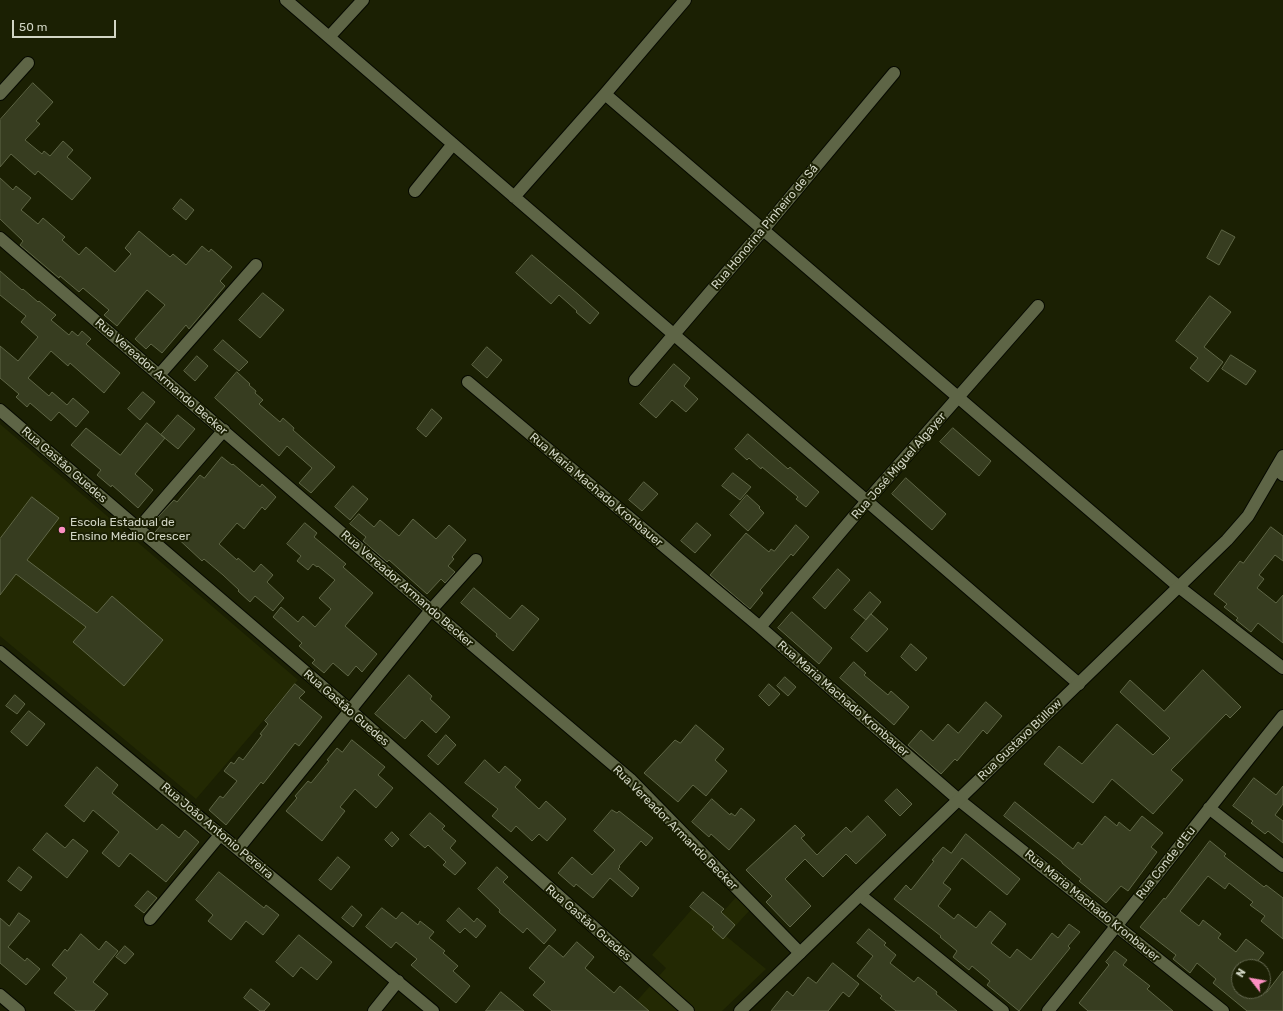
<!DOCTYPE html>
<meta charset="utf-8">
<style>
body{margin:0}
#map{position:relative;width:1283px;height:1011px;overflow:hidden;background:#1b2003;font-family:Rubik,sans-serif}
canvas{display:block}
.north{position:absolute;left:1231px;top:959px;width:40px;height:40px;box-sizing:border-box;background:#1b2003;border:1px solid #646850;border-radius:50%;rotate:301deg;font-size:11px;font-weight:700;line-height:16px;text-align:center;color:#d1d5c4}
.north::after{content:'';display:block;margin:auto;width:14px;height:18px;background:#fc8fc2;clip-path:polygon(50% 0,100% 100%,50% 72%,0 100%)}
.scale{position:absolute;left:12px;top:20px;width:104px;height:18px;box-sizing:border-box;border:2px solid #d1d5c4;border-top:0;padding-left:5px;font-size:12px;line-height:14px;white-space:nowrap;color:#d1d5c4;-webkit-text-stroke:3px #1b2003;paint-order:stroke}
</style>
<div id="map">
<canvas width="1283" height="1011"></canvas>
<div class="north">N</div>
<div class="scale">50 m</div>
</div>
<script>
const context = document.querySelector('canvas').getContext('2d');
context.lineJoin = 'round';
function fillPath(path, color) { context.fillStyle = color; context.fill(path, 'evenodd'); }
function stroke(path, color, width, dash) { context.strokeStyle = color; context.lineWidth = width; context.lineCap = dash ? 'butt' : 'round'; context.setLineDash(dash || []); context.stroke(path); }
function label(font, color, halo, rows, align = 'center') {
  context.font = font + ' Rubik,sans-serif'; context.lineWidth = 4; context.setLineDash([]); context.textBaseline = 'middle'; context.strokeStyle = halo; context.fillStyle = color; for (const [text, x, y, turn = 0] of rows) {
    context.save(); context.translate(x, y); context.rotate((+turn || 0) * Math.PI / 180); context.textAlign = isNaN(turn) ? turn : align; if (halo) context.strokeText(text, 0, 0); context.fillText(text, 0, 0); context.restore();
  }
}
const built = new Path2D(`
 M 0,424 L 298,680 L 196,799 L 0,636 Z
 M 738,895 L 751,909 L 726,936 L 766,969 L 722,1011 L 628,1011 L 666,968 L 652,955 L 693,908 L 712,924 Z`);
const building = new Path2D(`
 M 33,83 L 53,102 L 36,121 L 40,124 L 25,140 L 42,154 L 44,151 L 50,156 L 63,141 L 73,150 L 67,157 L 91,178 L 72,200 L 38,171 L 35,175 L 11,154 L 0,167 L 0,120 Z
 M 0,178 L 13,190 L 16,186 L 31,198 L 21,210 L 38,224 L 43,218 L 65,237 L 62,240 L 79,255 L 86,247 L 115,272 L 131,254 L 125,248 L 139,231 L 170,257 L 173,254 L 186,265 L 202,246 L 209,252 L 211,249 L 232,267 L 220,281 L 225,286 L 189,329 L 186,325 L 162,353 L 151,344 L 146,349 L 135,339 L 165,305 L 147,290 L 117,326 L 104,315 L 109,310 L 83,288 L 79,292 L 60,276 L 59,278 L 20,245 L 23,241 L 0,219 Z
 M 181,199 L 194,210 L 186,220 L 173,209 Z
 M 1222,230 L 1235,237 L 1219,265 L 1207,258 Z
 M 532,255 L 579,295 L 599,313 L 590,324 L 576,312 L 577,311 L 559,295 L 551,304 L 516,273 Z
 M 0,271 L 22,290 L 23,289 L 38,302 L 39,301 L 56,315 L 51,320 L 69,335 L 72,331 L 78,336 L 82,331 L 91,339 L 86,344 L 120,373 L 104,393 L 70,363 L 68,366 L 51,351 L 28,378 L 49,396 L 52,392 L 67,405 L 73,398 L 89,412 L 76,427 L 59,412 L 51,421 L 30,403 L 27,407 L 16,397 L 19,394 L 0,378 L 0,346 L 18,361 L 38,337 L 21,322 L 26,316 L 0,295 Z
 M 263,293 L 284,310 L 260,338 L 239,320 Z
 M 1210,296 L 1231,312 L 1204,347 L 1223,362 L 1208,382 L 1190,368 L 1198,358 L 1176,341 Z
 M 223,340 L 248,362 L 239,371 L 214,350 Z
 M 487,347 L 502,360 L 487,378 L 472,365 Z
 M 1231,355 L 1256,371 L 1246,385 L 1222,369 Z
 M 197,356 L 208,366 L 195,381 L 184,371 Z
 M 674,364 L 690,378 L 684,386 L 698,399 L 686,412 L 672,400 L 656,418 L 640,404 Z
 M 237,372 L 250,384 L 249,385 L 256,391 L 255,393 L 263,400 L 259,404 L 280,422 L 283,418 L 294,428 L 293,430 L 335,467 L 311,493 L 299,483 L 312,468 L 287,446 L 279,456 L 215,398 Z
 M 143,392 L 155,402 L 140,420 L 128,409 Z
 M 432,409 L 442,418 L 426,437 L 417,429 Z
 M 178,415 L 195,429 L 178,449 L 161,435 Z
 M 147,423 L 165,438 L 135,474 L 153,490 L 138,508 L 112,485 L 111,487 L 97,475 L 101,470 L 71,445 L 86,428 L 120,455 Z
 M 953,428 L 991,461 L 979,476 L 940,442 Z
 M 748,434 L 788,469 L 790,467 L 819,492 L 806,507 L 796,499 L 798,497 L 762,467 L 761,469 L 749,458 L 747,460 L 735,449 Z
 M 222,457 L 232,465 L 233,464 L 260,487 L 262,484 L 276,497 L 265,510 L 262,507 L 244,529 L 237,523 L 219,544 L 237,560 L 238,558 L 254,572 L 261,564 L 273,575 L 267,582 L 284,598 L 273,611 L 255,596 L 250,602 L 238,591 L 239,590 L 223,575 L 204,559 L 202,561 L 173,534 L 167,541 L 155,532 L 163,523 L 157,518 L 174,500 L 177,502 L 200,475 L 204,478 Z
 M 733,473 L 751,487 L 740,500 L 722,486 Z
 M 906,478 L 946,514 L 932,530 L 892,494 Z
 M 644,482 L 658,494 L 642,511 L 629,500 Z
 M 353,486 L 368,499 L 350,520 L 335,507 Z
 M 747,495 L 760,507 L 759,508 L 764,513 L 748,531 L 730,515 Z
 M 32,497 L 59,518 L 27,560 L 97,613 L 112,596 L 163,640 L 124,686 L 73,642 L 86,627 L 16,574 L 0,595 L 0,539 Z
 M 359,514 L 374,527 L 380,520 L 399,536 L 413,519 L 436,539 L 449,525 L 466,540 L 452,557 L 454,559 L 448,566 L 455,572 L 445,583 L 441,579 L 427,594 L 389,560 L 387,562 L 363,541 L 366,537 L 350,524 Z
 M 305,523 L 317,533 L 314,537 L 346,564 L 343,567 L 373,593 L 345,626 L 377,654 L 362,672 L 356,666 L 348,676 L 333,663 L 324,673 L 312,663 L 315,660 L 299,646 L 302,643 L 273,617 L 281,607 L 298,622 L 303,616 L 315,627 L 331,609 L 319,598 L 335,580 L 318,566 L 317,567 L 313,564 L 308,570 L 297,561 L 301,556 L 287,544 Z
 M 697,523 L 711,535 L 695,553 L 681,541 Z
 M 796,525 L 809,537 L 793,556 L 791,554 L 760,590 L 763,593 L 750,609 L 710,575 L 746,533 L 769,552 L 771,549 L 774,551 Z
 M 1271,527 L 1283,536 L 1283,561 L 1275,555 L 1259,575 L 1264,579 L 1257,588 L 1276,603 L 1283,595 L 1283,643 L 1258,623 L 1251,632 L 1236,620 L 1238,618 L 1224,607 L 1227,604 L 1214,594 L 1240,561 L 1243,563 Z
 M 838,569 L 850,580 L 825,609 L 813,598 Z
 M 474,588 L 510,619 L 522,605 L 539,619 L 513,651 L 496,636 L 497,634 L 461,603 Z
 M 870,592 L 881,602 L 866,620 L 854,610 Z
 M 792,612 L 832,648 L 819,664 L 778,628 Z
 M 871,614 L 888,629 L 867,652 L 851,638 Z
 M 911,644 L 927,658 L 916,671 L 901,657 Z
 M 854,662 L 866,673 L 864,675 L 888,695 L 891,691 L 909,707 L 894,725 L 840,678 Z
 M 1203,670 L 1241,707 L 1230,718 L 1226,714 L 1171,770 L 1183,780 L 1153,814 L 1112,779 L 1093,803 L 1044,764 L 1059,746 L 1082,764 L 1117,724 L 1153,755 L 1170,738 L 1120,692 L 1130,680 L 1164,711 Z
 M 409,675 L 432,696 L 430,699 L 450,717 L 436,733 L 422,720 L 405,739 L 375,714 Z
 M 785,677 L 796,687 L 788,696 L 777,686 Z
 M 295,684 L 305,692 L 299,698 L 322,717 L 299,746 L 295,743 L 263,784 L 261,782 L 226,825 L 209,810 L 220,796 L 223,798 L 237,781 L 224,771 L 231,762 L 234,764 L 239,757 L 243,760 L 262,735 L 260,734 L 268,724 L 265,721 Z
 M 769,684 L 780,694 L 769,706 L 759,696 Z
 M 15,695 L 25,704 L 17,714 L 6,706 Z
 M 986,702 L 1002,716 L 987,734 L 983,730 L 957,761 L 955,759 L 941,774 L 908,745 L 921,730 L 933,741 L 948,724 L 958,733 Z
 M 29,711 L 45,724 L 27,746 L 11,732 Z
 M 696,725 L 724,749 L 715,760 L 727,771 L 706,796 L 693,785 L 678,802 L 644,773 L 675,740 L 680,743 Z
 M 446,735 L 456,745 L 438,765 L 428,756 Z
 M 352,740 L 385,767 L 378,775 L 393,788 L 376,808 L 355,789 L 340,807 L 345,811 L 322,841 L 286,811 L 297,798 L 295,796 L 308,781 L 311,783 L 329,761 L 327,760 L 337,748 L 342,752 Z
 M 485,760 L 499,773 L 505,766 L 521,780 L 515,787 L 539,809 L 546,801 L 566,819 L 547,841 L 539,834 L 532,841 L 516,826 L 511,832 L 492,816 L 498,809 L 465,783 Z
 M 97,767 L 118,785 L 112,793 L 157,830 L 162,824 L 179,838 L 185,830 L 199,842 L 166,882 L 130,853 L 119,867 L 102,853 L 119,832 L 93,810 L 84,822 L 65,806 Z
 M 1254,778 L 1276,795 L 1283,786 L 1283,804 L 1275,815 L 1283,821 L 1283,843 L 1268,831 L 1265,834 L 1251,823 L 1253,821 L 1233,806 Z
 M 897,789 L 912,804 L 900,816 L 885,801 Z
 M 712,799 L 730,815 L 731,813 L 735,816 L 741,808 L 755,820 L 729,850 L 711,834 L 709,837 L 692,822 Z
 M 1015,802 L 1073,849 L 1078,842 L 1082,845 L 1105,816 L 1117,826 L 1119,822 L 1130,831 L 1142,816 L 1163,833 L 1151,847 L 1157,852 L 1128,891 L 1121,886 L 1106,903 L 1079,881 L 1081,879 L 1062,863 L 1062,862 L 1004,816 Z
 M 612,810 L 617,813 L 619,811 L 653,838 L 646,846 L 641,841 L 619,866 L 620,867 L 618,869 L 639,888 L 632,897 L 610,878 L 593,898 L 576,884 L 574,887 L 558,873 L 572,857 L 592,875 L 615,850 L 594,831 Z
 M 430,813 L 445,826 L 442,829 L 456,841 L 450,848 L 466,863 L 455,875 L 443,865 L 446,862 L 428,845 L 425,848 L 410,835 Z
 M 868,816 L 886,835 L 856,864 L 846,854 L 823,877 L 805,859 L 785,879 L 811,906 L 790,927 L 766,902 L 772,896 L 746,870 L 795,825 L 805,835 L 801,838 L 817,855 L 846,827 L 851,832 Z
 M 392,832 L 399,839 L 392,847 L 385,840 Z
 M 47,833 L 65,848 L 73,839 L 88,851 L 67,878 L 33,850 Z
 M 966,834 L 1020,879 L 1007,895 L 962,858 L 943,883 L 951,889 L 938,906 L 954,919 L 958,914 L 976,928 L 990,911 L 1006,924 L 991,943 L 1010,958 L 1017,949 L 1031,960 L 1052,933 L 1058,938 L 1069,924 L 1080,932 L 1068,946 L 1070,948 L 1019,1011 L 987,985 L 990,981 L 972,966 L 969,970 L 953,957 L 957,951 L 940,937 L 941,936 L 894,899 L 906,885 L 911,890 L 934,861 L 932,860 L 943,847 L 951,853 Z
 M 1210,841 L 1226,854 L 1224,856 L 1264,887 L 1266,885 L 1283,898 L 1283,939 L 1261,921 L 1265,916 L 1250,905 L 1253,902 L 1229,883 L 1225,889 L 1208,876 L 1180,911 L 1199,926 L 1203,920 L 1221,934 L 1218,938 L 1236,952 L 1246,939 L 1264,953 L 1253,967 L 1239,967 L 1239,991 L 1267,992 L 1283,971 L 1283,1011 L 1247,1011 L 1213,983 L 1216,979 L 1197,963 L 1190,973 L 1173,959 L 1176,955 L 1140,927 L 1164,898 L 1165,899 Z
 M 338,857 L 350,867 L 331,890 L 319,880 Z
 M 19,867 L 32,877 L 21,891 L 8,881 Z
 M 497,867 L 508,877 L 503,882 L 556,930 L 544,944 L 527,928 L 523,933 L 499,912 L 500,910 L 478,889 Z
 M 219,872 L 264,908 L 266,905 L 279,915 L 263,935 L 246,921 L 231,940 L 208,921 L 213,915 L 196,900 Z
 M 148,891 L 157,898 L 144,913 L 135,906 Z
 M 703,892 L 724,909 L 721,912 L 735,925 L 723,939 L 712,929 L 714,927 L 690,907 Z
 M 352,906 L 362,915 L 353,927 L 342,918 Z
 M 382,908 L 396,919 L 402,912 L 418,925 L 420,921 L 434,932 L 429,938 L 445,951 L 443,953 L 458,966 L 453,971 L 470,986 L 456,1003 L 411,965 L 417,959 L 396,942 L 391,948 L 366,927 Z
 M 459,908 L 474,922 L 477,918 L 486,926 L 476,938 L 465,928 L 460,933 L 447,921 Z
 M 19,913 L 30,921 L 8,947 L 25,961 L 27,958 L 40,969 L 26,985 L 0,963 L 0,918 L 9,926 Z
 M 869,929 L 886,943 L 884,945 L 896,955 L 890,963 L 914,982 L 918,977 L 937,992 L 936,994 L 957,1011 L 896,1011 L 880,998 L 882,996 L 857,976 L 873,956 L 857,943 Z
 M 81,934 L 99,950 L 106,941 L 118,951 L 93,982 L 108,994 L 94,1011 L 76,1011 L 54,993 L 67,978 L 52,965 L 65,949 L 67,951 Z
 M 299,935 L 332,962 L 317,980 L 301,967 L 293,977 L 276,962 Z
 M 577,942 L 594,957 L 585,968 L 614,993 L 620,986 L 649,1011 L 552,1011 L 533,995 L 545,982 L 529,968 L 549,945 L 563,957 Z
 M 125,946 L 134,954 L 125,964 L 116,957 Z
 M 1115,951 L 1127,960 L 1123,965 L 1150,986 L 1147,989 L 1173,1011 L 1088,1011 L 1079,1003 L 1109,965 L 1106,962 Z
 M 833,963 L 859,984 L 849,997 L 843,992 L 828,1011 L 771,1011 L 787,991 L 793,996 L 808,977 L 816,983 Z
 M 251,989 L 270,1004 L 264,1011 L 260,1011 L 244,998 Z
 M 501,992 L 524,1011 L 486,1011 Z`);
const street = new Path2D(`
 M 286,0 L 1079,684
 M 329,37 L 363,0
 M 0,94 L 28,63
 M 605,94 L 1179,587 L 1283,668
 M 415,191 L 453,144
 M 514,197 L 605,94 L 685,0
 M 0,238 L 431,610 L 630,779 L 800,953
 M 159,375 L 256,265
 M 635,380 L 763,230 L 894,73
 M 468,382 L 760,627 L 959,800 L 1223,1011
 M 0,410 L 350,710 L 688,1011
 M 1276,469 L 1283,475
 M 138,529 L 224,430
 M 760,627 L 867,501 L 1038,306
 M 0,652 L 433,1011
 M 1209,808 L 1283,866
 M 238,849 L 431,610 L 476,560
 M 860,895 L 1003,1011
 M 150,919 L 220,835
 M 374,1011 L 398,981
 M 1048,1011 C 1128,913 1204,814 1283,716`);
const secondary = new Path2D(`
 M 0,995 L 19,1011
 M 740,1011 L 1227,540 L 1248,516 L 1283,456`);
const markers = [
 [62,530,4,"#fc8fc2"]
];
const streetNames = [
 ["Rua Honorina Pinheiro de Sá",765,227,-50],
 ["Rua Vereador Armando Becker",161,377,41],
 ["Rua Gastão Guedes",64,465,41],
 ["Rua José Miguel Algayer",899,466,-49],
 ["Rua Maria Machado Kronbauer",596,490,40],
 ["Rua Vereador Armando Becker",407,589,41],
 ["Rua Maria Machado Kronbauer",843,699,41],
 ["Rua Gastão Guedes",346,708,41],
 ["Rua Gustavo Büllow",1020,740,-44],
 ["Rua Vereador Armando Becker",675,828,45],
 ["Rua João Antonio Pereira",217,831,40],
 ["Rua Conde d'Eu",1166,863,-52],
 ["Rua Maria Machado Kronbauer",1092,906,39],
 ["Rua Gastão Guedes",588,923,41]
];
const poiNames = [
 ["Escola Estadual de",70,523],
 ["Ensino Médio Crescer",70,537]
];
fillPath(built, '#232903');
fillPath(building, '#373d20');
stroke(building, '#5f6646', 1);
stroke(street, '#060900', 14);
stroke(secondary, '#060900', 14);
stroke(street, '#5e6546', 12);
stroke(secondary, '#5e6546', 12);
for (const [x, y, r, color] of markers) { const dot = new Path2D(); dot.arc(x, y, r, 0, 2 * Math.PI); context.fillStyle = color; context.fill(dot); stroke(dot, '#1b2003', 1.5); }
label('12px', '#d1d5c4', '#1b2003', streetNames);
label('12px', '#d1d5c4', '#1b2003', poiNames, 'left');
</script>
